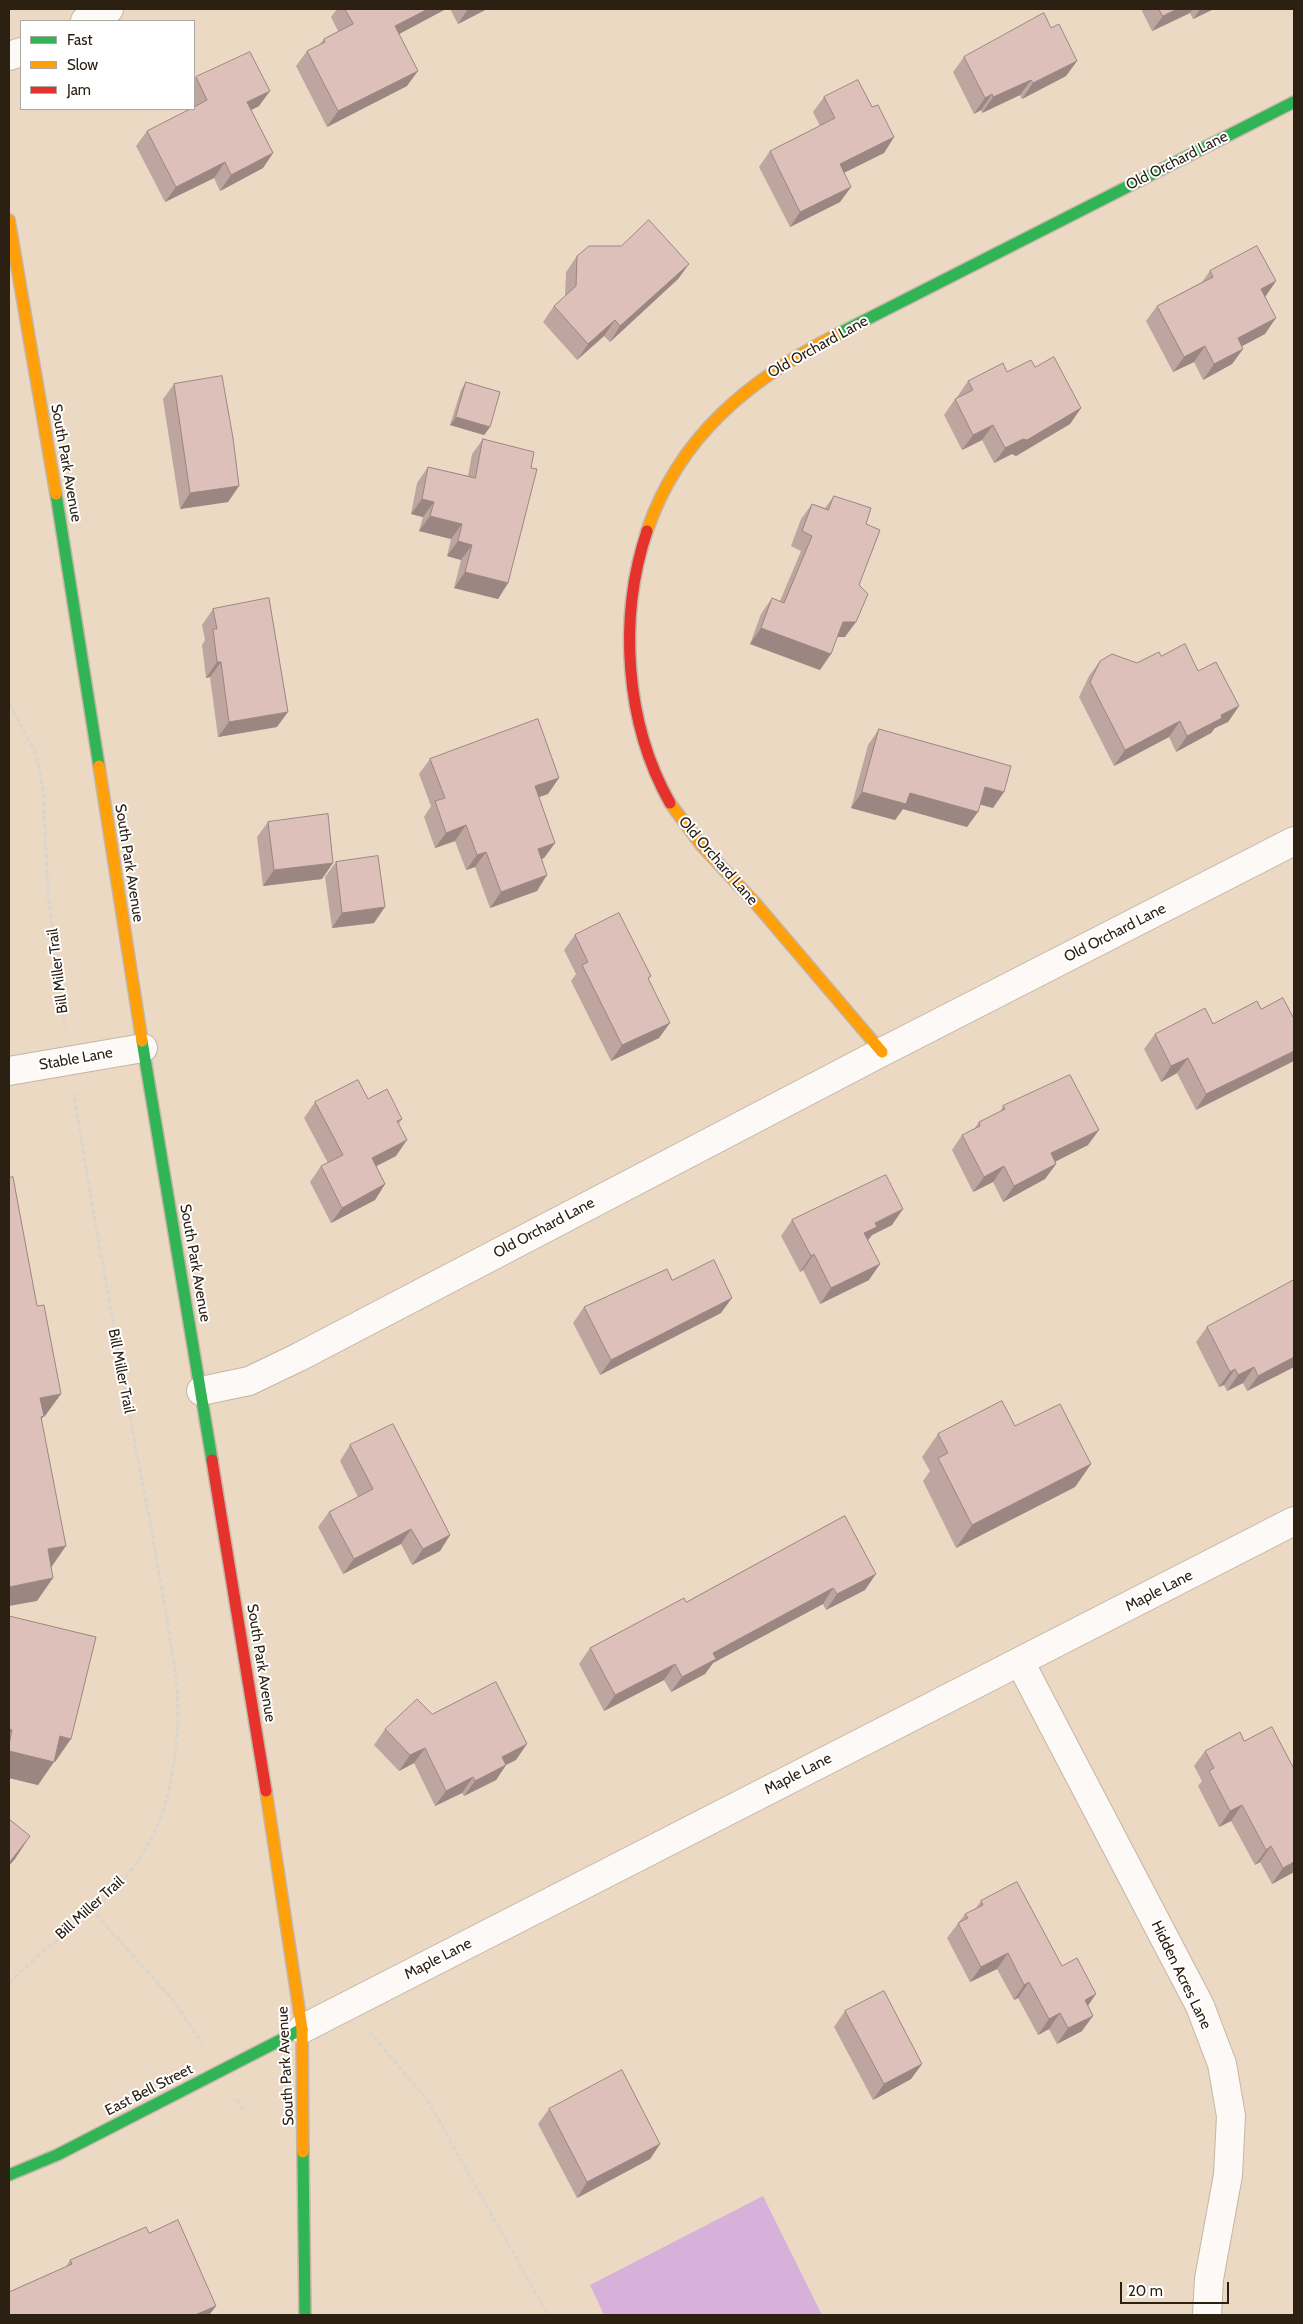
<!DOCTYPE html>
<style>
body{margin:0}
#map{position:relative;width:1303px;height:2324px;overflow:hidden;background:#ebd9c4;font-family:Cabin,sans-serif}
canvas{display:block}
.frame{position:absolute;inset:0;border:10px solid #2b2012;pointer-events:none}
.legend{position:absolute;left:20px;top:20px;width:175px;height:90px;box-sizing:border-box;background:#fff;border:1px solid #aaa6a0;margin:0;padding:6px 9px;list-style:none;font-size:15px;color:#2b2012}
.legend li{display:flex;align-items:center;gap:10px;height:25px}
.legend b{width:25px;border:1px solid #aaa6a0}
.scale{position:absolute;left:1120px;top:2282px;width:109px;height:22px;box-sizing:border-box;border:2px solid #2b2012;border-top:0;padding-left:6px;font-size:15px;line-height:18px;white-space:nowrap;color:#2b2012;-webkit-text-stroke:4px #fff;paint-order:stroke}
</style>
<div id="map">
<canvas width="1303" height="2324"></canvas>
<div class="frame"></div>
<ul class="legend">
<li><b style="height:6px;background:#30b455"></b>Fast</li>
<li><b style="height:6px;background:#ff9f0a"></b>Slow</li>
<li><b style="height:6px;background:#e5322d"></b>Jam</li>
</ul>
<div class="scale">20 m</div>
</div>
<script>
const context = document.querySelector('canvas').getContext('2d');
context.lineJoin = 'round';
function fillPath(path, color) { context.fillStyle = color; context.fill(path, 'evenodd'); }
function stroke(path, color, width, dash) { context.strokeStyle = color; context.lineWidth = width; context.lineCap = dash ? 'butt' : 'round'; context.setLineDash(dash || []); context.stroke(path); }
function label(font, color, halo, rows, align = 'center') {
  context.font = font + ' Cabin,sans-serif'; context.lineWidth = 4; context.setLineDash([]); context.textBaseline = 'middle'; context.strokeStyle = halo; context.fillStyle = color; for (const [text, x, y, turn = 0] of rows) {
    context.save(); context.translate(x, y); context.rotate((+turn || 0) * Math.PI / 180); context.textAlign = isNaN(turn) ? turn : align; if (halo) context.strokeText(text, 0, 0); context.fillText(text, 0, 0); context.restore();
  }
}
const forest = new Path2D(`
 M 763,2196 L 822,2315 L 604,2315 L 590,2285 Z`);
const path = new Path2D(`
 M 9,704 L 36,753 L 43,789 L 48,894 L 65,1028
 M 91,1909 L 173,2000 L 202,2043
 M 9,1983 C 50,1941 114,1902 144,1852 C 169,1811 177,1761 178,1713 C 178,1679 171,1645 166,1612 C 157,1563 149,1514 139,1465 C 116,1341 94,1218 74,1094
 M 369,2031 L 428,2101 L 548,2315
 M 237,2099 L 243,2109`);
const street = new Path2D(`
 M 85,21 L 109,9
 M 9,56 L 21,52
 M 9,1071 L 143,1048
 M 201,1391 L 249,1381 L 299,1357 L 882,1052 L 1294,841
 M 1020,1662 L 1200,2006 L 1222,2064 L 1231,2116 L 1228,2175 L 1209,2279 L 1207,2315
 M 302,2029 L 1294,1521`);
const fast = new Path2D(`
 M 836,335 L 1294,102
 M 56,494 L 99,766
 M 142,1041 L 212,1460
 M 303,2152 L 305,2315
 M 9,2175 L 57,2155 L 302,2029`);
const slow = new Path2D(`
 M 9,220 L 56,494
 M 647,531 C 679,436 750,379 836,335
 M 99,766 L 142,1041
 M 670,803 L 702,846 L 757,905 L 882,1052
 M 266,1791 L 302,2029 L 303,2152`);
const jam = new Path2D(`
 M 647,531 C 618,618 625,723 670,803
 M 212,1460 L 266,1791`);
const wall = new Path2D(`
 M 337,9 L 446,9 L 399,34 L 407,86 L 327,127 L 296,66 L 307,51 L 319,45 L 324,39 L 338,31 L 331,17 Z
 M 450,9 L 487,9 L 458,24 Z
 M 1141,9 L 1214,9 L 1193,19 L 1190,13 L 1152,31 Z
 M 1051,28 L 1077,61 L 1066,76 L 1022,99 L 1020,95 L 982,113 L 981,110 L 974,114 L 953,72 L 964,57 Z
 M 196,77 L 259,106 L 251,110 L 273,153 L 263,168 L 220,191 L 214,178 L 165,202 L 136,146 L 147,131 L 194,109 L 194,80 Z
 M 824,97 L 872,107 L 894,137 L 884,153 L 844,173 L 851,187 L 840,202 L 790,227 L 759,167 L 770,151 L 820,126 L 813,112 Z
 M 577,256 L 689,264 L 678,279 L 610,342 L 604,336 L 577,360 L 543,322 L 554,306 L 565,296 L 566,272 Z
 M 1210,271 L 1276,281 L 1265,297 L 1265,334 L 1242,346 L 1243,349 L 1232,364 L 1203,380 L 1194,362 L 1173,372 L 1146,321 L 1157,306 L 1202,282 Z
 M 1035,367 L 1081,408 L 1070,424 L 1016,456 L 1012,454 L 994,463 L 982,440 L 962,450 L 944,415 L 955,399 L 958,398 L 957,397 L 968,381 L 1007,372 Z
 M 466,382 L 490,427 L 484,435 L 450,425 L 461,390 Z
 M 174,384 L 239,486 L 228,502 L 180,509 L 163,399 Z
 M 483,439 L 531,468 L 508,583 L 498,599 L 454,588 L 461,560 L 447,556 L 451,539 L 419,531 L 423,517 L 411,514 L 417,483 L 428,467 L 468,476 L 472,454 Z
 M 834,496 L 866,524 L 859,585 L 845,637 L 837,637 L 820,670 L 750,644 L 761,614 L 772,598 L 780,601 L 801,551 L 791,546 L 801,519 L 812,504 L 825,508 Z
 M 213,609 L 277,727 L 218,737 L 210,677 L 206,678 L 202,645 L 205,640 L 202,625 Z
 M 1161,656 L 1198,671 L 1239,706 L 1228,722 L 1215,728 L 1211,733 L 1176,752 L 1169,737 L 1114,766 L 1079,697 L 1089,676 L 1100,661 L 1137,663 Z
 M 879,729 L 993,808 L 980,804 L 967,827 L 903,809 L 895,820 L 851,808 L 868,745 Z
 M 430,759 L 548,794 L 539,797 L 555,843 L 544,858 L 542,859 L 537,891 L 490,908 L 475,867 L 466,870 L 455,841 L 435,848 L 424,817 L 431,806 L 419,774 Z
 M 268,822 L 322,879 L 263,886 L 257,837 Z
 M 336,862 L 374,923 L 332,928 L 325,877 Z
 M 575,935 L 651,976 L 648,980 L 659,1038 L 611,1061 L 571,981 L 576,974 L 564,950 Z
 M 1261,1009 L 1294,1019 L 1196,1110 L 1177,1073 L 1161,1082 L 1144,1049 L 1155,1034 L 1213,1024 Z
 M 368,1099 L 402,1119 L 399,1124 L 396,1156 L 376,1166 L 385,1184 L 375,1200 L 331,1223 L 310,1182 L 321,1166 L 328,1163 L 304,1118 L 315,1102 Z
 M 1003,1106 L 1088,1145 L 1055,1161 L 1056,1164 L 1045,1179 L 1003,1202 L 993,1182 L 973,1192 L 952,1150 L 962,1135 L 974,1129 L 979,1122 L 1000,1112 Z
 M 792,1220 L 892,1225 L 872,1235 L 868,1241 L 869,1280 L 820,1304 L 803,1270 L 800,1272 L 781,1236 Z
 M 672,1280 L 721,1313 L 600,1375 L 573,1323 L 584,1307 Z
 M 1207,1327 L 1294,1367 L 1247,1391 L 1243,1383 L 1227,1391 L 1224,1385 L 1219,1387 L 1196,1342 Z
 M 1015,1426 L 1091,1464 L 1075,1487 L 956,1548 L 923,1481 L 930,1471 L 922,1457 L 938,1434 Z
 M 350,1445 L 450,1535 L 440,1551 L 412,1565 L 401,1544 L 343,1574 L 318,1527 L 329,1512 L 358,1497 L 340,1461 Z
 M 845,1516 L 865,1590 L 826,1610 L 823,1604 L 713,1663 L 705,1674 L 671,1692 L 664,1680 L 604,1711 L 579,1664 L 590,1648 L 686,1602 Z
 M 9,1616 L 55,1762 L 54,1761 L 38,1785 L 9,1778 Z
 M 432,1714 L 516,1760 L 506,1765 L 496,1780 L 464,1796 L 462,1793 L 435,1806 L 414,1763 L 399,1771 L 374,1745 L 385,1729 Z
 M 1205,1751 L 1294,1872 L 1272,1884 L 1260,1862 L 1255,1865 L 1231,1821 L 1219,1827 L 1198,1786 L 1202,1781 L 1194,1766 Z
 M 981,1901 L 1062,1966 L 1088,2006 L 1082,2031 L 1057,2044 L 1049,2029 L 1038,2035 L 1018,1998 L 1014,2000 L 997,1969 L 970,1982 L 947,1938 L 965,1914 L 976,1908 Z
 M 845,2011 L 922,2064 L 911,2079 L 873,2100 L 834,2027 Z
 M 549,2109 L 660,2144 L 650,2159 L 577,2198 L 538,2124 Z
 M 149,2233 L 216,2306 L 209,2315 L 9,2315 L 9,2292 L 66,2267 L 70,2260 Z`);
const shadedWall = new Path2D(`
 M 428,9 L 446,9 L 384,42 L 395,26 Z
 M 468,9 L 487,9 L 458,24 Z
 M 1177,9 L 1193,9 L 1190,13 L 1152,31 L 1163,16 Z
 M 1200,9 L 1214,9 L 1193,19 Z
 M 1077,61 L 1066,76 L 1022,99 L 1033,83 Z
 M 418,71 L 407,86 L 327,127 L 338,111 Z
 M 1031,80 L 1020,95 L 982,113 L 993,97 Z
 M 270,91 L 259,106 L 237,117 L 247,102 Z
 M 992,94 L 981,110 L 974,114 L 985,98 Z
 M 894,137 L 884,153 L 829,180 L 840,164 Z
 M 273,153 L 263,168 L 220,191 L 231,175 Z
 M 225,162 L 214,178 L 165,202 L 176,187 Z
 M 851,187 L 840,202 L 790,227 L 800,212 Z
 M 689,264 L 678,279 L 610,342 L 620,326 Z
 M 1276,281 L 1265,297 L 1261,289 Z
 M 1276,318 L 1265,334 L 1227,354 L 1238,338 Z
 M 615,320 L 604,336 L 577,360 L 588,344 Z
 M 1205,346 L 1194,362 L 1173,372 L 1184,357 Z
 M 1243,349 L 1232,364 L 1203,380 L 1214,364 Z
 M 1081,408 L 1070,424 L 1016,456 L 1012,454 L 994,463 L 1005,448 Z
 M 456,417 L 490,427 L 484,435 L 450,425 Z
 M 993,425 L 982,440 L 962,450 L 973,435 Z
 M 239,486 L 228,502 L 180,509 L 190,493 Z
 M 422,499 L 434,502 L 423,517 L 411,514 Z
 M 430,516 L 462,524 L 451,539 L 419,531 Z
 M 458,541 L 472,545 L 461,560 L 447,556 Z
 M 465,572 L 508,583 L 498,599 L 454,588 Z
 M 843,622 L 856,622 L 845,637 L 832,637 Z
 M 761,628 L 831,654 L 820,670 L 750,644 Z
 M 217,662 L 221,662 L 210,677 L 206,678 Z
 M 1239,706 L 1228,722 L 1215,728 L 1211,733 L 1176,752 L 1187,736 L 1221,715 Z
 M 288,712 L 277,727 L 218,737 L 229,722 Z
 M 1180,721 L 1169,737 L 1114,766 L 1125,750 Z
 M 559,778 L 548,794 L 524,802 L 535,786 Z
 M 985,787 L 1004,792 L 993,808 L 974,803 Z
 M 862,792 L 910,793 L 978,812 L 967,827 L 903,809 L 895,820 L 851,808 Z
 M 466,825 L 455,841 L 435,848 L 446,833 Z
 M 555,843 L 544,858 L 527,864 L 538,849 Z
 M 486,852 L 475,867 L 466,870 L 477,855 Z
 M 333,863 L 322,879 L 263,886 L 274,870 Z
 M 547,875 L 537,891 L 490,908 L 501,892 Z
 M 385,907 L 374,923 L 332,928 L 342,913 Z
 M 670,1023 L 659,1038 L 611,1061 L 622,1045 Z
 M 1294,1051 L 1294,1061 L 1196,1110 L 1206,1094 Z
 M 1188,1058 L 1177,1073 L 1161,1082 L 1171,1066 Z
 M 1099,1130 L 1088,1145 L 1041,1169 L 1051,1153 Z
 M 407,1140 L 396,1156 L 361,1174 L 372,1158 Z
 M 1056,1164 L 1045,1179 L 1003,1202 L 1014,1186 Z
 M 1004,1166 L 993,1182 L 973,1192 L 984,1177 Z
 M 385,1184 L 375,1200 L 331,1223 L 342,1208 Z
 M 903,1209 L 892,1225 L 872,1235 L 866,1242 L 864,1233 L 875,1223 Z
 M 814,1254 L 803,1270 L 800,1272 L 811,1256 Z
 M 880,1264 L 869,1280 L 820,1304 L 831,1288 Z
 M 732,1298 L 721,1313 L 600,1375 L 611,1360 Z
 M 1294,1357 L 1294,1367 L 1247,1391 L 1258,1376 Z
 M 1254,1367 L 1243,1383 L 1227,1391 L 1238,1375 Z
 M 1235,1369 L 1224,1385 L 1219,1387 L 1230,1372 Z
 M 61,1394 L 45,1416 L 43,1417 L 28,1439 L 40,1398 Z
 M 1091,1464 L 1075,1487 L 956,1548 L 972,1525 Z
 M 411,1529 L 401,1544 L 343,1574 L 354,1559 Z
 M 450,1535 L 440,1551 L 412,1565 L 423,1549 Z
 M 66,1546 L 50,1569 L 48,1549 Z
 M 876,1574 L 865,1590 L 826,1610 L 837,1594 Z
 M 53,1578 L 37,1601 L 9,1606 L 9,1587 Z
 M 833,1588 L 823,1604 L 713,1663 L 705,1674 L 671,1692 L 682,1677 L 713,1653 Z
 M 675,1664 L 664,1680 L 604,1711 L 615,1695 Z
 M 9,1729 L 12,1730 L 9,1734 Z
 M 60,1736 L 71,1739 L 55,1762 L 44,1759 Z
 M 527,1744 L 516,1760 L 491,1772 L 502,1757 Z
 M 425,1748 L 414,1763 L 399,1771 L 410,1755 Z
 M 9,1751 L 54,1762 L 38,1785 L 9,1778 Z
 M 506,1765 L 496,1780 L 464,1796 L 475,1781 Z
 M 473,1777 L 462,1793 L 435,1806 L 446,1791 Z
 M 1242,1805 L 1231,1821 L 1219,1827 L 1230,1811 Z
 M 30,1836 L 15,1859 L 9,1866 L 9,1863 Z
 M 1271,1846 L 1260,1862 L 1255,1865 L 1266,1850 Z
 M 1294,1862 L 1294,1872 L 1272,1884 L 1283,1868 Z
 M 1008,1953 L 997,1969 L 970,1982 L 981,1967 Z
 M 1029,1982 L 1018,1998 L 1014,2000 L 1024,1985 Z
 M 1096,1994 L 1085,2010 L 1085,2000 Z
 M 1060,2013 L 1049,2029 L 1038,2035 L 1049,2019 Z
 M 1093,2016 L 1082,2031 L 1057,2044 L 1068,2028 Z
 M 922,2064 L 911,2079 L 873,2100 L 884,2084 Z
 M 660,2144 L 650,2159 L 577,2198 L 587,2182 Z
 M 216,2306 L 209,2315 L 195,2315 Z`);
const building = new Path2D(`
 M 345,9 L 428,9 L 395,26 L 418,71 L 338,111 L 307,51 L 325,42 L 324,39 L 353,24 Z
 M 1159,9 L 1177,9 L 1163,16 Z
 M 1044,13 L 1051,28 L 1059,24 L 1077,61 L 1033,83 L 1031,80 L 993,97 L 992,94 L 985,98 L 964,57 Z
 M 250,52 L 270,91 L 247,102 L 273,153 L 231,175 L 225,162 L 176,187 L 147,131 L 190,109 L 194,109 L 194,107 L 207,100 L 196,77 Z
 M 858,80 L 872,107 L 878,105 L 894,137 L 840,164 L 851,187 L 800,212 L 770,151 L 835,118 L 824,97 Z
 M 649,220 L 689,264 L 620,326 L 615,320 L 588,344 L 554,306 L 576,286 L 577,256 L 589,246 L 621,246 Z
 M 1257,246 L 1276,281 L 1261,289 L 1276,318 L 1238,338 L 1243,349 L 1214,364 L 1205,346 L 1184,357 L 1157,306 L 1213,277 L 1210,271 Z
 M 1054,357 L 1081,408 L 1027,440 L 1023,439 L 1005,448 L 993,425 L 973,435 L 955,399 L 973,390 L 968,381 L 1003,363 L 1007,372 L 1031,360 L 1035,367 Z
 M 222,376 L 233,438 L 239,486 L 190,493 L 174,384 Z
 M 466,382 L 500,392 L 490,427 L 456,417 Z
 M 483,439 L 534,452 L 531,468 L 537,469 L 508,583 L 465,572 L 472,545 L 458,541 L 462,524 L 430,516 L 434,502 L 422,499 L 428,467 L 475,478 Z
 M 834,496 L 871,508 L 866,524 L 880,530 L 859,585 L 868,594 L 856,622 L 843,622 L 831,654 L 761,628 L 772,598 L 784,603 L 812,536 L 802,531 L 812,504 L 828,510 Z
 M 269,598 L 288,712 L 229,722 L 221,662 L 217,662 L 213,629 L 217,629 L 213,609 Z
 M 1185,644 L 1198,671 L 1216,662 L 1239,706 L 1221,715 L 1222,718 L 1187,736 L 1180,721 L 1125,750 L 1090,682 L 1100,661 L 1112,654 L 1137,663 L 1159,652 L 1161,656 Z
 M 538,719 L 559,778 L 535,786 L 555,843 L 538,849 L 547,875 L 501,892 L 486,852 L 477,855 L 466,825 L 446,833 L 435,801 L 445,798 L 430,759 Z
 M 879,729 L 1011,766 L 1004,792 L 985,787 L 978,812 L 910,793 L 906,804 L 862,792 Z
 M 328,814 L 333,863 L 274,870 L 268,822 Z
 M 378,856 L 385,907 L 342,913 L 336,862 Z
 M 619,913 L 651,976 L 648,978 L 670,1023 L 622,1045 L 582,965 L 588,962 L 575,935 Z
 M 1283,998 L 1294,1019 L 1294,1051 L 1206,1094 L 1188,1058 L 1171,1066 L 1155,1034 L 1205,1008 L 1213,1024 L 1257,1001 L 1261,1009 Z
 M 1070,1075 L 1099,1130 L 1051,1153 L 1056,1164 L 1014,1186 L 1004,1166 L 984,1177 L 962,1135 L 980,1126 L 979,1122 L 1005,1109 L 1003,1106 Z
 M 358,1080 L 368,1099 L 387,1089 L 402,1119 L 397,1121 L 407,1140 L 372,1158 L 385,1184 L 342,1208 L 321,1166 L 343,1155 L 315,1102 Z
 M 886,1175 L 903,1209 L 875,1223 L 877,1227 L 864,1233 L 880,1264 L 831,1288 L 814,1254 L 811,1256 L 792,1220 Z
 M 13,1177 L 37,1306 L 44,1305 L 61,1394 L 40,1398 L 44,1416 L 41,1417 L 66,1546 L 48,1549 L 53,1578 L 9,1587 L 9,1178 Z
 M 714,1260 L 732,1298 L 611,1360 L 584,1307 L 667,1269 L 672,1280 Z
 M 1294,1280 L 1294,1357 L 1258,1376 L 1254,1367 L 1238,1375 L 1235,1369 L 1230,1372 L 1207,1327 Z
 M 1002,1401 L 1015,1426 L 1060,1404 L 1091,1464 L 972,1525 L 938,1458 L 948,1453 L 938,1434 Z
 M 393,1424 L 450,1535 L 423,1549 L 411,1529 L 354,1559 L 329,1512 L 373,1489 L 350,1445 Z
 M 845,1516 L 876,1574 L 837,1594 L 833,1588 L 713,1653 L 716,1659 L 682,1677 L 675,1664 L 615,1695 L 590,1648 L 684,1598 L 686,1602 Z
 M 9,1616 L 96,1637 L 71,1739 L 60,1736 L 54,1762 L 9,1751 L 9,1744 L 12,1730 L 9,1729 Z
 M 496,1682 L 527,1744 L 502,1757 L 506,1765 L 475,1781 L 473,1777 L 446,1791 L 425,1748 L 410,1755 L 385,1729 L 417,1699 L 432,1714 Z
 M 1272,1727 L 1294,1769 L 1294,1862 L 1283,1868 L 1271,1846 L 1266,1850 L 1242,1805 L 1230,1811 L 1209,1771 L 1214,1768 L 1205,1751 L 1240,1732 L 1244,1741 Z
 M 9,1819 L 30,1836 L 9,1863 Z
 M 1017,1882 L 1062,1966 L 1077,1958 L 1096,1994 L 1085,2000 L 1093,2016 L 1068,2028 L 1060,2013 L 1049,2019 L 1029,1982 L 1024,1985 L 1008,1953 L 981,1967 L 958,1923 L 968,1918 L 965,1914 L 983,1905 L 981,1901 Z
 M 884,1991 L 922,2064 L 884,2084 L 845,2011 Z
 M 622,2070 L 660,2144 L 587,2182 L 549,2109 Z
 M 178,2220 L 216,2306 L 195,2315 L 9,2315 L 9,2289 L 9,2292 L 72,2264 L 70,2260 L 146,2227 L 149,2233 Z`);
const streetNames = [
 ["Old Orchard Lane",1177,161,-27],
 ["Old Orchard Lane",818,347,-29],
 ["South Park Avenue",66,463,80],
 ["Old Orchard Lane",718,861,49],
 ["South Park Avenue",129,863,81],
 ["Old Orchard Lane",1115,933,-27],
 ["Bill Miller Trail",58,971,-97],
 ["Stable Lane",76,1059,-10],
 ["Old Orchard Lane",544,1228,-28],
 ["South Park Avenue",195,1263,80],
 ["Bill Miller Trail",121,1371,79],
 ["Maple Lane",1159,1591,-27],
 ["South Park Avenue",261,1663,81],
 ["Maple Lane",798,1774,-27],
 ["Bill Miller Trail",90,1908,-42],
 ["Maple Lane",438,1959,-27],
 ["Hidden Acres Lane",1181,1975,64],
 ["South Park Avenue",286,2066,-93],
 ["East Bell Street",149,2090,-27]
];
fillPath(forest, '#d8b1da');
stroke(street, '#c4b6a5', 30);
stroke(fast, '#c4b6a5', 14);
stroke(slow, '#c4b6a5', 14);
stroke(jam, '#c4b6a5', 14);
stroke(path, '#dad5ce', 3, [5, 2.5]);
stroke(street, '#fcf9f6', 28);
stroke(fast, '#30b455', 11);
stroke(slow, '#ff9f0a', 11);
stroke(jam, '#e5322d', 11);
fillPath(wall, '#bfa5a0');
fillPath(shadedWall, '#9b8682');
fillPath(building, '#dec0ba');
stroke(building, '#9b8682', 1);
label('15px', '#2b2012', '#fff', streetNames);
</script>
